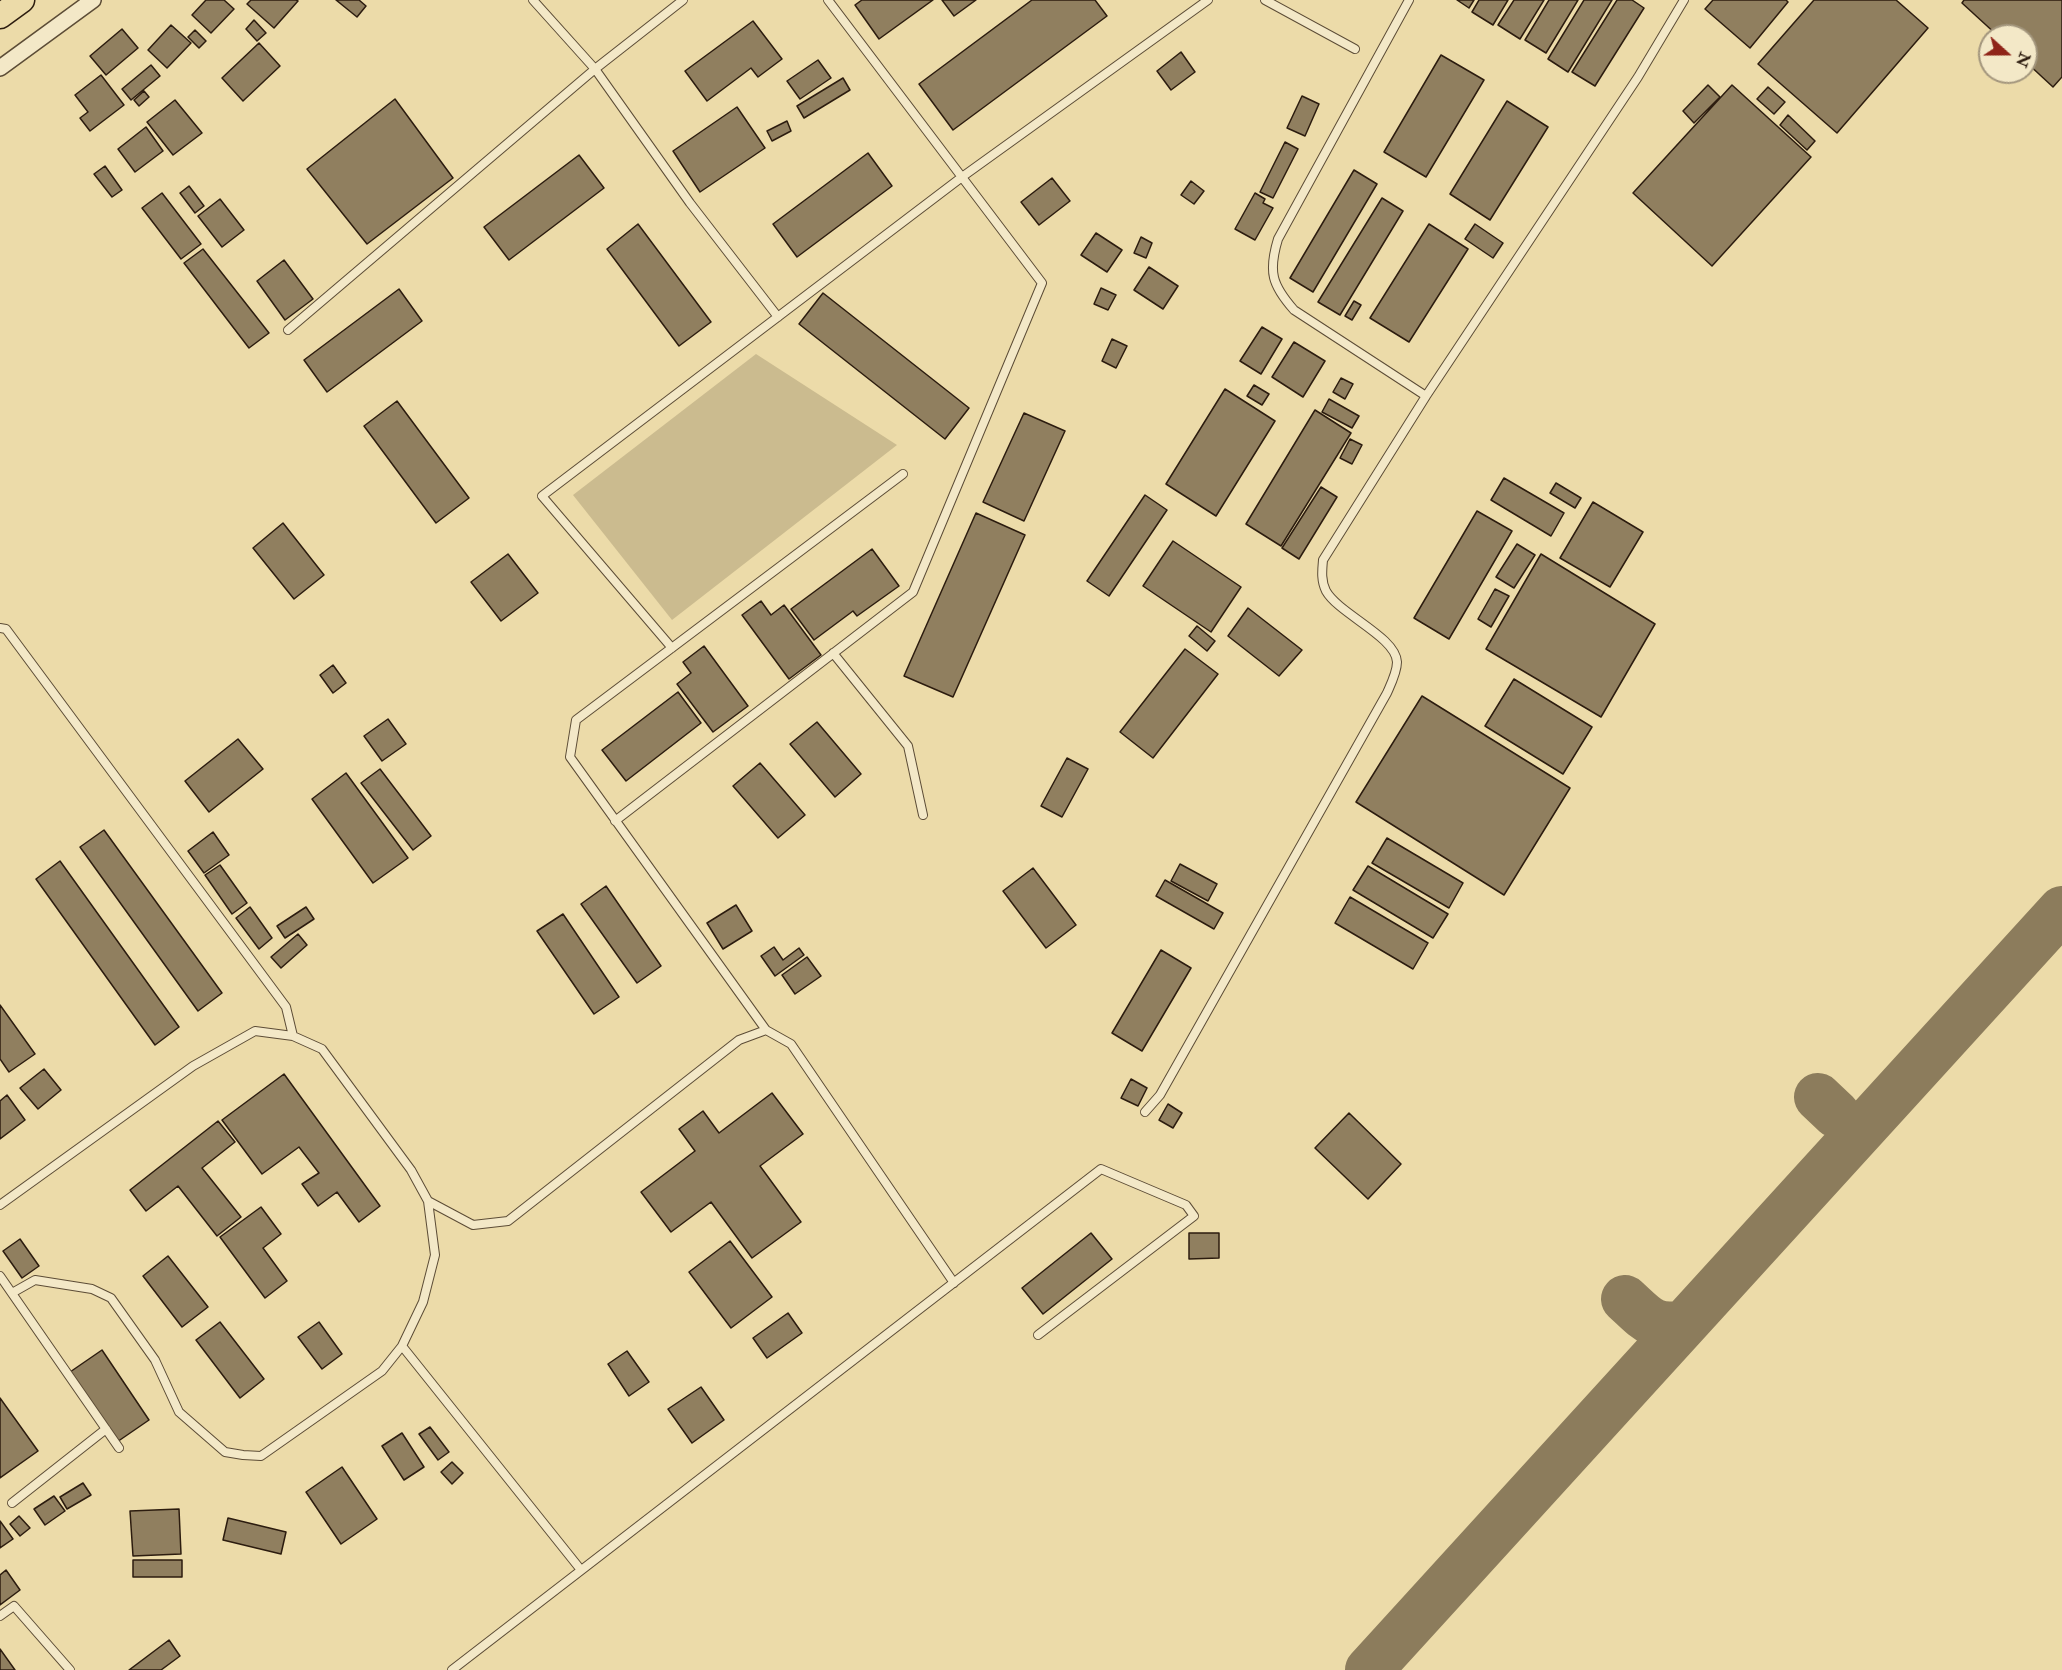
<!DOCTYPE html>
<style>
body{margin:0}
#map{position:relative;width:2062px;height:1670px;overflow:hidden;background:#ecdba9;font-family:"IM FELL Double Pica",serif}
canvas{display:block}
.north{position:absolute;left:1978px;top:24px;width:60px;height:60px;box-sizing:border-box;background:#f3e8c7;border:2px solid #a3967d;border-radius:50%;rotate:111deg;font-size:16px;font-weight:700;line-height:24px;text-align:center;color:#2c1c0f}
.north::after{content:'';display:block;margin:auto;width:21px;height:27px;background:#8f2418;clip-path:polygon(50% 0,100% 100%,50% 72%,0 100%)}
</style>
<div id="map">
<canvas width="2062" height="1670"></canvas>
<div class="north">N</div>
</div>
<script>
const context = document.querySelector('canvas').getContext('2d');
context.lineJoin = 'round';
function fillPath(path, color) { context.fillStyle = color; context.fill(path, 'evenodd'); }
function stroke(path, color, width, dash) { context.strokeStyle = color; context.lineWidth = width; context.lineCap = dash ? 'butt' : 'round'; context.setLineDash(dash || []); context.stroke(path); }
const green = new Path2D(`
 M 756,354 L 897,445 L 672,620 L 573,495 Z`);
const taxiway = new Path2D(`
 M 1818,1097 L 1836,1114
 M 1625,1299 C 1646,1318 1653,1330 1684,1324
 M 1369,1670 L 2062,910`);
const building = new Path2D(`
 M 206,0 L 224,0 L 234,9 L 211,33 L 192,15 Z
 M 251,0 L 296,0 L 298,1 L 274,28 L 247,4 Z
 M 336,0 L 359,0 L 366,6 L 357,17 Z
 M 862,0 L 933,0 L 879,39 L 855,5 Z
 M 942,0 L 976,0 L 954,16 Z
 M 1032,0 L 1095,0 L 1107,16 L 953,130 L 919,84 Z
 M 1457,0 L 1474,0 L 1469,8 Z
 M 1479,0 L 1508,0 L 1493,25 L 1472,12 Z
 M 1514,0 L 1544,0 L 1520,39 L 1498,25 Z
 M 1549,0 L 1578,0 L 1546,53 L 1525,40 Z
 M 1584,0 L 1612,0 L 1568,72 L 1548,59 Z
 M 1617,0 L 1632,0 L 1644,8 L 1595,86 L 1572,72 Z
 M 1713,0 L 1786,0 L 1788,2 L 1750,48 L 1705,9 Z
 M 1814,0 L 1896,0 L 1928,28 L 1837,133 L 1758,64 Z
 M 1964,0 L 2062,0 L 2062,77 L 2053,87 L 2026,62 L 2026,36 L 1998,36 L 1962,3 Z
 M 254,20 L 266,33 L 257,41 L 246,29 Z
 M 753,21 L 782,59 L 758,77 L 751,68 L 707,101 L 685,71 Z
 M 171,25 L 191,43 L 167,68 L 148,50 Z
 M 122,29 L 138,48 L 106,75 L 90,56 Z
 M 195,30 L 206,41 L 199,48 L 188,37 Z
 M 259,43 L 280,66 L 243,101 L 222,78 Z
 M 1181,52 L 1195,72 L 1171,90 L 1157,71 Z
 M 1441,55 L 1484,80 L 1426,177 L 1384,152 Z
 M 818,60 L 831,78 L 800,99 L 787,81 Z
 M 151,65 L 160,76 L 131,100 L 122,89 Z
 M 101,75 L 124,105 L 90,131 L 80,118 L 88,112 L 75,95 Z
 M 843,78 L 850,90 L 804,118 L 797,106 Z
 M 1708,85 L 1720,97 L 1694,123 L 1683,111 Z
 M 1732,85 L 1811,157 L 1712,266 L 1633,193 Z
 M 1768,87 L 1785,102 L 1774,114 L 1757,99 Z
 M 144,91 L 149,97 L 139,106 L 134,100 Z
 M 1302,96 L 1319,104 L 1305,136 L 1287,128 Z
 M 395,99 L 453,178 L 367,244 L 307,169 Z
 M 175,100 L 202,133 L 173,155 L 147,122 Z
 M 1507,101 L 1548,127 L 1490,220 L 1450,194 Z
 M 737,107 L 765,148 L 700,192 L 673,151 Z
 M 1788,115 L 1815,141 L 1807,150 L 1780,125 Z
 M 787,121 L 791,131 L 772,141 L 767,131 Z
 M 146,127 L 163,151 L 135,172 L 118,149 Z
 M 1285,142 L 1298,149 L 1273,198 L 1260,192 Z
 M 868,153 L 892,186 L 797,257 L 773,224 Z
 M 579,155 L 604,188 L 509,260 L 484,227 Z
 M 105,166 L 122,190 L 112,197 L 94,174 Z
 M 1354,170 L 1377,184 L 1313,292 L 1290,278 Z
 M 1052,178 L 1070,201 L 1039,225 L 1021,202 Z
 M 1191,181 L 1204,191 L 1194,204 L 1181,195 Z
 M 189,186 L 204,206 L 195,213 L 180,193 Z
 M 162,193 L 201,244 L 181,259 L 142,208 Z
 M 1255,193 L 1265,199 L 1263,203 L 1273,208 L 1255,240 L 1235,229 Z
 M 1382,198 L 1403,211 L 1340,315 L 1318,302 Z
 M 220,199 L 244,230 L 222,247 L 198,216 Z
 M 638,224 L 711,322 L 679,346 L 607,249 Z
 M 1429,224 L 1468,249 L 1409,342 L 1370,318 Z
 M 1475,224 L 1503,243 L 1493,258 L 1465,239 Z
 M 1096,233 L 1122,250 L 1107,272 L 1081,255 Z
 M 1141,237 L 1152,243 L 1146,258 L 1134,253 Z
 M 203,249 L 269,333 L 249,348 L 184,263 Z
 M 284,260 L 313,299 L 285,320 L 257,281 Z
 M 1149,267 L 1178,286 L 1163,309 L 1134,290 Z
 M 1101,288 L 1116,295 L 1108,310 L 1094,304 Z
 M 399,289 L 422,321 L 327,392 L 304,360 Z
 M 823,293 L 969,408 L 945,439 L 799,324 Z
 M 1354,301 L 1361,305 L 1352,320 L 1345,316 Z
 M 1262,327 L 1282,339 L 1261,374 L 1240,361 Z
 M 1112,339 L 1127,346 L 1116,368 L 1102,361 Z
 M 1294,342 L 1325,361 L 1303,397 L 1272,377 Z
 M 1341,378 L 1353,384 L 1345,399 L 1333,392 Z
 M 1254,385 L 1269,394 L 1262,405 L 1247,396 Z
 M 1225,389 L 1275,421 L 1216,516 L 1166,484 Z
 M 1329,399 L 1359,416 L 1352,428 L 1322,412 Z
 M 397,401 L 469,498 L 436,523 L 364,426 Z
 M 1315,410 L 1351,433 L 1281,546 L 1246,524 Z
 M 1024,413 L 1065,431 L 1024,521 L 983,502 Z
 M 1350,439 L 1362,445 L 1352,464 L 1340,458 Z
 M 1504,478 L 1564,513 L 1551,536 L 1491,500 Z
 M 1556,483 L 1581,498 L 1575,508 L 1550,493 Z
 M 1321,487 L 1337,497 L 1299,559 L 1282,548 Z
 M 1145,495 L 1167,510 L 1109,596 L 1087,581 Z
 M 1593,502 L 1643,532 L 1610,587 L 1560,558 Z
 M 1477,511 L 1512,531 L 1449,639 L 1414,618 Z
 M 976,513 L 1025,535 L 953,697 L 904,676 Z
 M 283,523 L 324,575 L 294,599 L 253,548 Z
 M 1173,541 L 1241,587 L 1211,632 L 1143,586 Z
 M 1517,544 L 1535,555 L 1514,588 L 1496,577 Z
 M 872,549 L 899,586 L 857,616 L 853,611 L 814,640 L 791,609 Z
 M 508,554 L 538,593 L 501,621 L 471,582 Z
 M 1541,554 L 1655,624 L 1601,717 L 1486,649 Z
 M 1495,589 L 1509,596 L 1491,627 L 1478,619 Z
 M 761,601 L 771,615 L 784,605 L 821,655 L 789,679 L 742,615 Z
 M 1248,608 L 1302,650 L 1279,676 L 1228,636 Z
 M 1197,626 L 1215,641 L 1207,651 L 1189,636 Z
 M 704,646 L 748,706 L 713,732 L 677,684 L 691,673 L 683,662 Z
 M 1185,649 L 1218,674 L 1153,758 L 1120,732 Z
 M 333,665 L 346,683 L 333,693 L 320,675 Z
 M 1514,679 L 1592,727 L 1563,774 L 1485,726 Z
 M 678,692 L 701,723 L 626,781 L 602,750 Z
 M 1422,696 L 1570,788 L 1504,895 L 1356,802 Z
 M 388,719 L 406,744 L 382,761 L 364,736 Z
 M 817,722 L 861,774 L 835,797 L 790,744 Z
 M 238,739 L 263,769 L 209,812 L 185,781 Z
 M 1067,758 L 1088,769 L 1062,817 L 1041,806 Z
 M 760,763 L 805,815 L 778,838 L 733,786 Z
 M 380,769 L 431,836 L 413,850 L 361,783 Z
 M 346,773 L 408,858 L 373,883 L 312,799 Z
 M 104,830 L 222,993 L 198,1011 L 80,847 Z
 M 213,832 L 229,855 L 204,873 L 188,851 Z
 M 1387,838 L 1463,883 L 1449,908 L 1372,863 Z
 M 60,861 L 179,1027 L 155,1045 L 36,879 Z
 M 1180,864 L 1217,884 L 1208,901 L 1171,881 Z
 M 220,865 L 247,903 L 232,914 L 205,875 Z
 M 1368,866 L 1448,914 L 1433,938 L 1353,890 Z
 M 1033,868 L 1076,925 L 1046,948 L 1003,891 Z
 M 1165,880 L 1223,913 L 1214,929 L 1156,896 Z
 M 606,886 L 661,966 L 637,983 L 581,904 Z
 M 1350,897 L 1428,943 L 1413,969 L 1335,923 Z
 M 736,905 L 752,931 L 723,949 L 707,923 Z
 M 250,907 L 272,938 L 259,949 L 236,918 Z
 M 306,907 L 314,919 L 285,938 L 277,926 Z
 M 563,914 L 619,997 L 594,1014 L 537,931 Z
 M 298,934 L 307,945 L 281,968 L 271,957 Z
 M 774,947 L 783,960 L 799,948 L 804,955 L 775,976 L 761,956 Z
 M 1161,950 L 1191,968 L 1142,1051 L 1112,1033 Z
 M 807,957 L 821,976 L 795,994 L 782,975 Z
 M 0,1005 L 35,1054 L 9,1072 L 0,1059 Z
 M 44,1069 L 61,1090 L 38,1109 L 20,1088 Z
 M 284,1074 L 380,1206 L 359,1222 L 337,1192 L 318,1206 L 302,1184 L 319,1173 L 299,1147 L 262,1174 L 222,1120 Z
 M 1131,1079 L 1147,1088 L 1138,1106 L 1121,1098 Z
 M 772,1093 L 803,1134 L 760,1166 L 801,1222 L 752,1258 L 711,1202 L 671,1232 L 641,1192 L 695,1151 L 679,1129 L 703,1111 L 719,1133 Z
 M 7,1095 L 25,1120 L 0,1139 L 0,1101 Z
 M 1168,1104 L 1182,1113 L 1173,1128 L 1159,1120 Z
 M 1349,1113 L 1401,1164 L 1368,1199 L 1315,1148 Z
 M 218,1121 L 235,1142 L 202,1168 L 241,1217 L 217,1236 L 178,1186 L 146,1211 L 130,1190 Z
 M 261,1207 L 281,1234 L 263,1248 L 287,1281 L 265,1298 L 220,1237 Z
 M 1091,1233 L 1112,1259 L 1043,1314 L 1022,1288 Z
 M 1189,1233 L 1219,1233 L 1219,1258 L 1189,1259 Z
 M 20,1239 L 39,1266 L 22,1278 L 3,1251 Z
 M 730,1241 L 772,1297 L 731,1328 L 689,1272 Z
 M 168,1256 L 208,1307 L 182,1327 L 143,1276 Z
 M 788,1313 L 802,1333 L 767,1358 L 753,1338 Z
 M 220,1322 L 264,1379 L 240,1398 L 196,1340 Z
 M 319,1322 L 342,1354 L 322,1369 L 298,1337 Z
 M 102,1350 L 149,1420 L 117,1442 L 70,1372 Z
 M 627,1351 L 649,1382 L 629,1396 L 608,1364 Z
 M 701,1387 L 724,1420 L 692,1443 L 668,1409 Z
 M 0,1398 L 38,1451 L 0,1478 Z
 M 430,1427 L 449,1452 L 438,1460 L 419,1434 Z
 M 402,1433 L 424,1467 L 404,1480 L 382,1446 Z
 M 452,1462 L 463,1473 L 452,1484 L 441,1472 Z
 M 342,1467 L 377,1519 L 341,1544 L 306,1492 Z
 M 83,1483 L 91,1495 L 67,1509 L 60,1497 Z
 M 54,1496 L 65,1511 L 45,1525 L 34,1509 Z
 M 179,1509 L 181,1554 L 133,1556 L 130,1511 Z
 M 19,1516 L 30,1528 L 20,1536 L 10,1524 Z
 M 228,1518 L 286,1532 L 281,1554 L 223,1540 Z
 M 0,1521 L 13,1539 L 0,1548 Z
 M 133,1560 L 182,1560 L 182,1577 L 133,1577 Z
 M 6,1570 L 20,1590 L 0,1605 L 0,1575 Z
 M 169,1640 L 180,1656 L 161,1670 L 129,1670 Z
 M 0,1649 L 15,1670 L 0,1670 Z`);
const lane = new Path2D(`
 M 533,0 L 595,69 L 690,203 L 778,317
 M 1265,0 L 1355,49
 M 1409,0 L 1278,239 C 1268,272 1272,285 1294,310 L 1426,396
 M 288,330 L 595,69 L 683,0
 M 903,474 L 576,720 L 570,757 L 766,1030 L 791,1044 L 954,1283
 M 0,628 L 6,629 L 286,1007 L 293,1036
 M 672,648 L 542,496 L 962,177 L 1208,0
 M 833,653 L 908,746 L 923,815
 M 615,821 L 913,592 L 1042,283 L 828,0
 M 1145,1112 L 1160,1095 L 1387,693 C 1391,684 1397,672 1397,662 C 1396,637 1339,614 1326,591 C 1321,581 1322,571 1323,560 L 1426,396 L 1638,77 L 1684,0
 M 428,1201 L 435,1255 L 423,1302 L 402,1346 L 581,1570
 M 0,1205 L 193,1066 L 255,1031 L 293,1036 L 322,1049 L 411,1170 L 428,1201 L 473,1225 L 508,1221 L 739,1040 L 766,1030
 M 0,1276 L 119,1448
 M 12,1293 L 35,1280 L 92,1289 L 111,1298 L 155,1360 L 179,1412 L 225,1452 L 243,1455 L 261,1456 L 382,1371 L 402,1346
 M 12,1503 L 106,1429
 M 0,1616 L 14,1606 L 70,1670
 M 452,1670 L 1101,1169 L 1186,1205 L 1194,1216 L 1038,1335`);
const street = new Path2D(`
 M 0,68 L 93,0`);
const primary = new Path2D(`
 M 0,16 L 22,0`);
fillPath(green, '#cbbb8f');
stroke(taxiway, '#8c7c5c', 48);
fillPath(building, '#907f5f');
stroke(building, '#2c1c0f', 1.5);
stroke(lane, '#5c4c36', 10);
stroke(street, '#5c4c36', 18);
stroke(primary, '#2c1c0f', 27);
stroke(lane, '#f3e8c7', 8);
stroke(street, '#f3e8c7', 15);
stroke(primary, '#ecdba9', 24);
</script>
